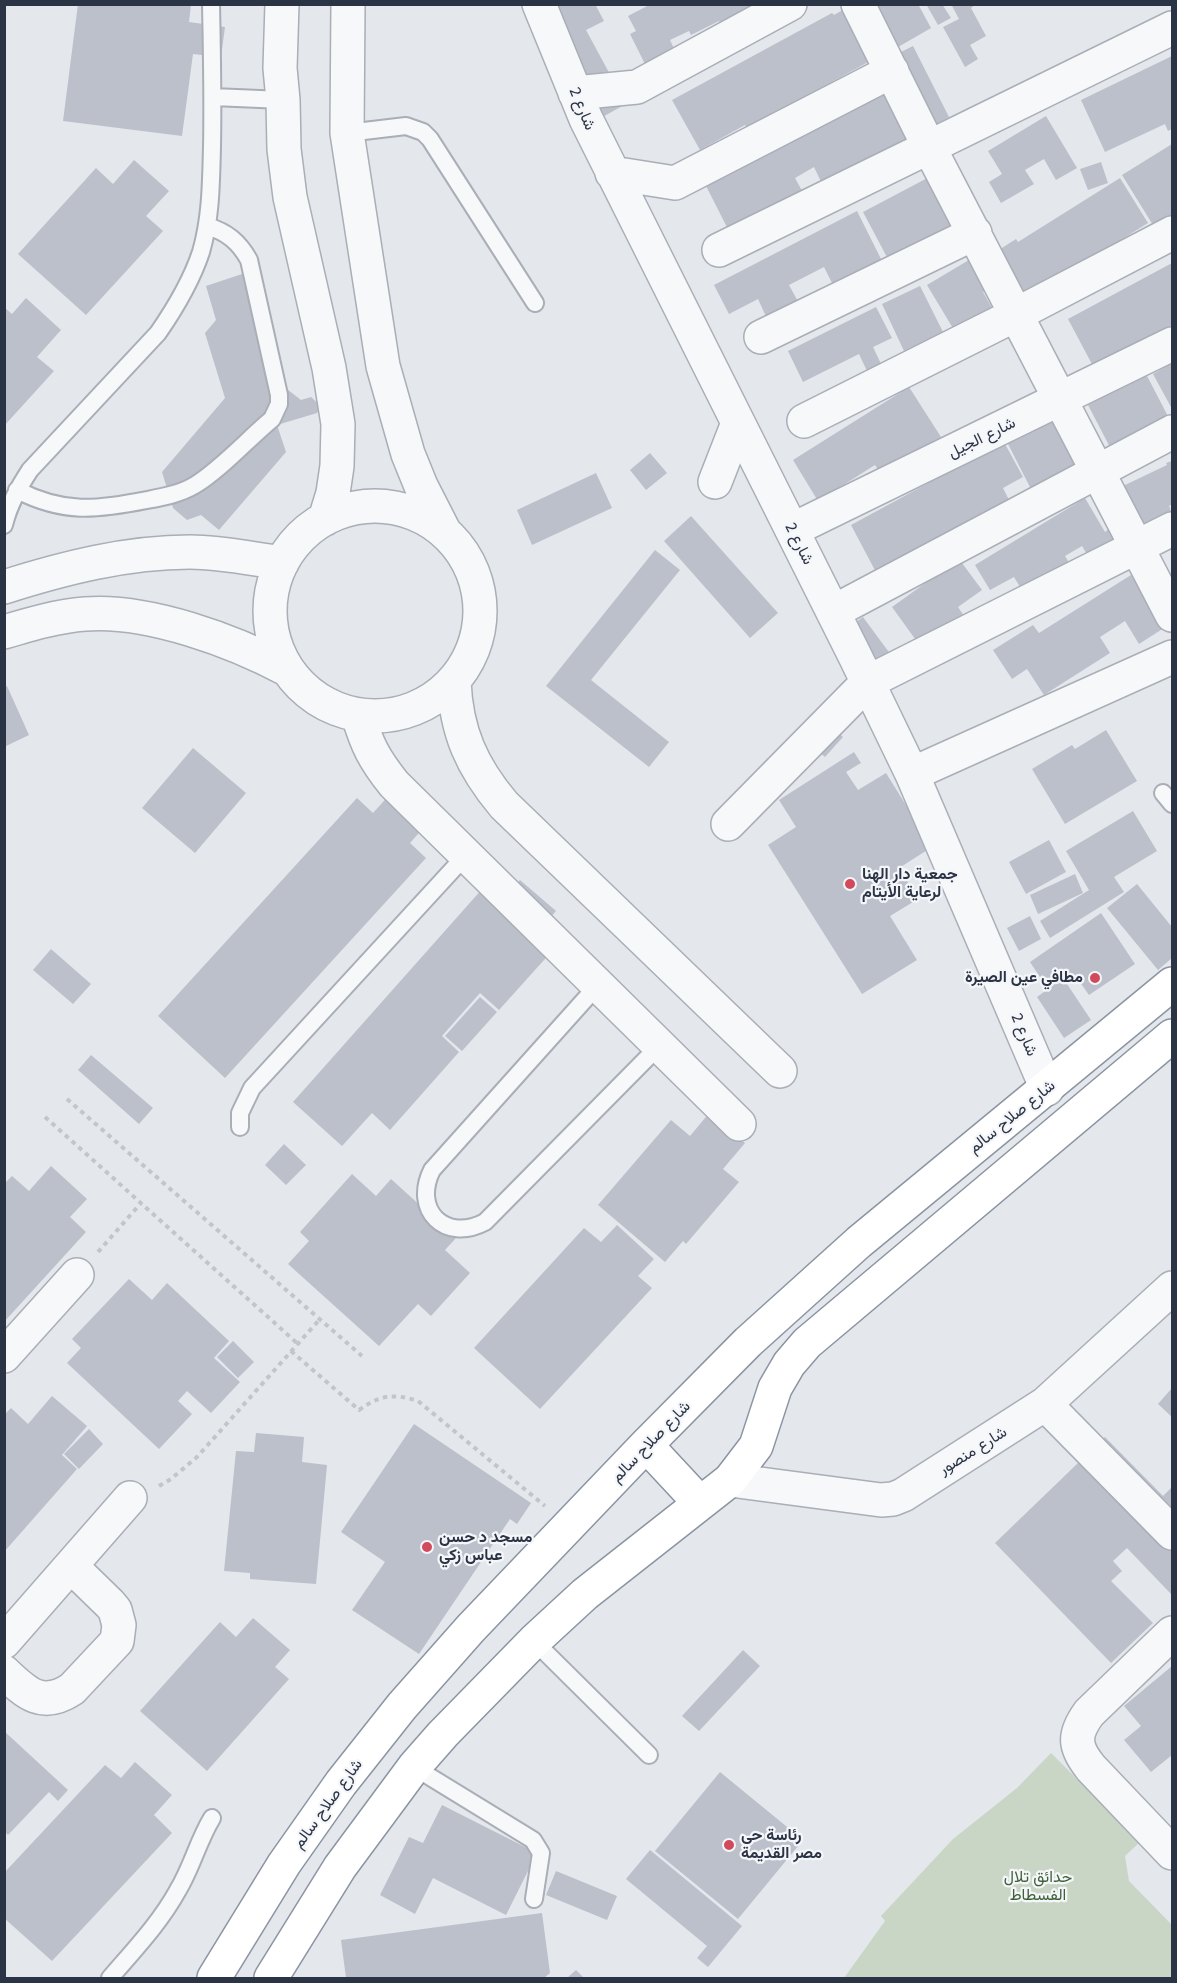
<!DOCTYPE html>
<meta charset="utf-8">
<style>
body{margin:0}
#map{position:relative;width:1177px;height:1983px;overflow:hidden;background:#e4e7ec;font-family:"Fira Sans",sans-serif}
canvas{display:block}
.frame{position:absolute;inset:0;border:6px solid #2b3445;pointer-events:none}
</style>
<div id="map">
<canvas width="1177" height="1983"></canvas>
<div class="frame"></div>
</div>
<script>
const context = document.querySelector('canvas').getContext('2d');
context.lineJoin = 'round';
function fillPath(path, color) { context.fillStyle = color; context.fill(path, 'evenodd'); }
function stroke(path, color, width, dash) { context.strokeStyle = color; context.lineWidth = width; context.lineCap = dash ? 'butt' : 'round'; context.setLineDash(dash || []); context.stroke(path); }
function label(font, color, halo, rows, align = 'center') {
  context.font = font + ' "Fira Sans",Vazirmatn,sans-serif'; context.lineWidth = 4.5; context.setLineDash([]); context.textBaseline = 'middle'; context.strokeStyle = halo; context.fillStyle = color; for (const [text, x, y, turn = 0] of rows) {
    context.save(); context.translate(x, y); context.rotate((+turn || 0) * Math.PI / 180); context.textAlign = isNaN(turn) ? turn : align; if (halo) context.strokeText(text, 0, 0); context.fillText(text, 0, 0); context.restore();
  }
}
const green = new Path2D(`
 M 1051,1753 L 1140,1842 L 1125,1856 L 1129,1881 L 1172,1925 L 1172,1978 L 844,1978 L 885,1921 L 881,1916 L 953,1839 L 1017,1788 Z`);
const building = new Path2D(`
 M 78,4 L 191,4 L 189,22 L 225,27 L 221,57 L 193,54 L 182,136 L 63,121 Z
 M 558,4 L 595,4 L 604,21 L 586,30 L 626,104 L 597,120 L 540,15 Z
 M 651,4 L 782,4 L 725,33 L 719,21 L 691,35 L 689,31 L 670,40 L 676,53 L 647,68 L 630,34 L 636,31 L 628,16 Z
 M 853,4 L 883,54 L 747,128 L 745,125 L 700,150 L 672,100 L 832,13 L 834,15 Z
 M 872,4 L 918,4 L 931,28 L 886,54 Z
 M 926,4 L 942,4 L 951,18 L 938,25 Z
 M 951,4 L 976,4 L 971,8 L 986,36 L 970,45 L 978,59 L 965,67 L 943,27 L 959,19 Z
 M 913,46 L 949,117 L 891,147 L 824,188 L 814,167 L 795,178 L 806,198 L 732,237 L 706,186 L 895,87 L 895,55 Z
 M 1172,56 L 1172,129 L 1168,131 L 1165,124 L 1105,152 L 1081,100 Z
 M 1046,116 L 1077,168 L 1056,180 L 1044,159 L 1025,170 L 1034,184 L 1001,203 L 989,182 L 1002,174 L 988,151 Z
 M 1172,144 L 1172,219 L 1156,230 L 1122,175 Z
 M 134,160 L 169,191 L 146,216 L 163,231 L 86,315 L 18,254 L 96,168 L 113,184 Z
 M 1101,162 L 1108,183 L 1088,190 L 1080,169 Z
 M 935,174 L 960,221 L 888,259 L 863,212 Z
 M 1120,178 L 1148,223 L 1021,302 L 991,255 L 1016,239 L 1018,242 Z
 M 857,211 L 882,261 L 833,285 L 824,267 L 789,285 L 801,307 L 769,323 L 758,299 L 729,314 L 714,285 Z
 M 979,254 L 996,284 L 983,292 L 992,308 L 954,330 L 927,285 Z
 M 1172,263 L 1172,325 L 1094,368 L 1068,319 Z
 M 248,272 L 283,386 L 301,400 L 311,397 L 322,407 L 317,413 L 277,425 L 286,452 L 219,530 L 201,515 L 187,520 L 173,508 L 162,472 L 225,398 L 205,333 L 216,320 L 206,286 Z
 M 920,286 L 943,332 L 904,351 L 882,304 Z
 M 26,298 L 61,330 L 37,357 L 54,371 L 4,426 L 4,307 L 12,314 Z
 M 876,307 L 892,338 L 873,347 L 882,366 L 868,373 L 859,354 L 803,382 L 788,351 Z
 M 1172,363 L 1172,409 L 1153,374 Z
 M 1146,374 L 1171,422 L 1113,453 L 1088,405 Z
 M 909,387 L 941,437 L 881,474 L 875,465 L 818,501 L 793,460 Z
 M 1055,420 L 1080,470 L 1033,493 L 1008,444 Z
 M 1004,442 L 1023,477 L 1003,488 L 1011,504 L 878,576 L 851,525 Z
 M 650,453 L 667,473 L 646,490 L 630,470 Z
 M 1172,461 L 1172,504 L 1169,506 L 1172,514 L 1137,541 L 1123,486 L 1167,465 L 1166,463 Z
 M 596,473 L 612,508 L 532,545 L 517,510 Z
 M 1085,498 L 1105,532 L 1114,525 L 1127,546 L 1094,566 L 1082,546 L 1065,556 L 1073,569 L 1026,597 L 1014,577 L 990,590 L 975,565 Z
 M 691,516 L 778,613 L 750,638 L 664,541 Z
 M 655,550 L 680,570 L 591,680 L 669,742 L 649,767 L 546,686 Z
 M 959,559 L 982,590 L 958,607 L 966,619 L 923,650 L 892,607 Z
 M 1131,575 L 1164,628 L 1139,644 L 1125,621 L 1100,637 L 1110,653 L 1044,695 L 1027,669 L 1012,679 L 993,650 L 1033,625 L 1039,633 Z
 M 863,617 L 891,655 L 873,669 L 844,631 Z
 M 7,686 L 29,735 L 4,747 L 4,687 Z
 M 832,727 L 843,737 L 825,757 L 814,748 Z
 M 1106,730 L 1137,781 L 1065,824 L 1032,769 L 1072,745 L 1075,749 Z
 M 193,748 L 246,793 L 195,853 L 142,808 Z
 M 854,752 L 861,763 L 846,772 L 858,790 L 886,773 L 932,847 L 899,868 L 918,899 L 890,916 L 917,960 L 862,994 L 768,845 L 796,827 L 779,800 Z
 M 391,793 L 426,825 L 410,843 L 426,858 L 225,1078 L 158,1016 L 357,798 L 373,813 Z
 M 1133,811 L 1157,851 L 1114,877 L 1124,892 L 1050,938 L 1040,921 L 1089,890 L 1066,851 Z
 M 1049,840 L 1066,872 L 1026,894 L 1009,862 Z
 M 1075,874 L 1083,893 L 1038,914 L 1030,895 Z
 M 520,880 L 556,911 L 535,935 L 553,950 L 499,1010 L 480,993 L 442,1036 L 459,1052 L 390,1130 L 372,1113 L 342,1146 L 293,1102 L 483,888 L 500,903 Z
 M 1137,884 L 1172,927 L 1172,958 L 1158,970 L 1107,908 Z
 M 1101,913 L 1135,964 L 1089,995 L 1075,975 L 1065,981 L 1091,1020 L 1064,1038 L 1037,997 L 1048,989 L 1030,962 Z
 M 1030,916 L 1041,939 L 1019,951 L 1007,928 Z
 M 51,949 L 91,984 L 73,1004 L 33,970 Z
 M 480,997 L 497,1012 L 462,1051 L 445,1036 Z
 M 91,1055 L 153,1108 L 139,1124 L 78,1070 Z
 M 710,1112 L 745,1143 L 723,1169 L 739,1182 L 686,1244 L 683,1241 L 665,1262 L 598,1205 L 671,1120 L 690,1136 Z
 M 284,1144 L 306,1165 L 286,1185 L 265,1165 Z
 M 51,1166 L 87,1199 L 70,1217 L 86,1232 L 4,1322 L 4,1184 L 12,1176 L 29,1191 Z
 M 352,1174 L 376,1196 L 391,1179 L 456,1238 L 445,1250 L 470,1273 L 431,1316 L 418,1304 L 379,1346 L 288,1264 L 309,1241 L 300,1232 Z
 M 617,1225 L 654,1259 L 638,1276 L 652,1288 L 540,1409 L 474,1348 L 584,1228 L 601,1242 Z
 M 129,1279 L 152,1300 L 167,1283 L 229,1341 L 214,1358 L 240,1382 L 211,1413 L 187,1391 L 178,1401 L 192,1414 L 159,1449 L 67,1363 L 81,1348 L 72,1339 Z
 M 233,1341 L 254,1362 L 238,1378 L 217,1357 Z
 M 1172,1388 L 1172,1417 L 1158,1404 Z
 M 52,1396 L 87,1426 L 62,1455 L 77,1469 L 4,1552 L 4,1415 L 11,1408 L 28,1424 Z
 M 414,1424 L 531,1503 L 517,1524 L 510,1519 L 419,1654 L 352,1610 L 385,1562 L 341,1532 Z
 M 89,1429 L 103,1444 L 79,1469 L 64,1454 Z
 M 256,1433 L 304,1437 L 302,1462 L 327,1465 L 316,1584 L 250,1579 L 250,1573 L 224,1571 L 236,1451 L 254,1452 Z
 M 1105,1437 L 1163,1496 L 1171,1488 L 1172,1490 L 1172,1592 L 1171,1594 L 1127,1548 L 1113,1561 L 1122,1571 L 1111,1581 L 1153,1623 L 1111,1663 L 995,1543 Z
 M 253,1618 L 290,1650 L 275,1667 L 289,1679 L 207,1771 L 140,1711 L 220,1622 L 236,1637 Z
 M 743,1650 L 760,1666 L 699,1731 L 682,1716 Z
 M 1172,1666 L 1172,1755 L 1151,1772 L 1124,1740 L 1141,1726 L 1124,1706 Z
 M 4,1731 L 68,1790 L 58,1801 L 49,1792 L 8,1835 L 4,1831 Z
 M 135,1762 L 172,1795 L 154,1815 L 172,1833 L 52,1961 L 4,1918 L 4,1873 L 105,1765 L 121,1778 Z
 M 720,1772 L 803,1840 L 738,1919 L 655,1851 Z
 M 442,1805 L 537,1853 L 506,1915 L 433,1878 L 415,1914 L 380,1895 L 409,1837 L 423,1843 Z
 M 650,1850 L 742,1926 L 708,1967 L 697,1958 L 707,1946 L 626,1879 Z
 M 556,1871 L 617,1896 L 607,1920 L 546,1895 Z
 M 542,1913 L 550,1973 L 544,1978 L 346,1978 L 341,1940 Z
 M 576,1970 L 584,1978 L 567,1978 Z`);
const path = new Path2D(`
 M 67,1099 L 362,1356
 M 45,1117 L 298,1344
 M 98,1252 L 141,1203
 M 291,1351 L 359,1410 C 380,1395 393,1393 418,1401 L 545,1506
 M 159,1486 L 171,1479 L 197,1457 L 320,1319`);
const service = new Path2D(`
 M 213,97 L 283,100
 M 347,133 L 406,126 L 423,132 L 430,139 L 535,303
 M 17,490 C 64,514 96,510 147,500 C 163,497 180,494 195,485 C 220,470 249,438 272,419 L 279,404 L 279,395 L 249,260 C 239,242 227,232 207,226
 M 4,525 C 9,504 19,487 30,470 L 158,333 C 176,307 191,282 201,252 C 211,217 211,183 212,147 C 213,100 212,52 211,4
 M 1163,793 L 1172,804
 M 597,986 L 432,1170 C 412,1210 445,1243 485,1222 L 659,1046
 M 240,1127 L 240,1113 L 252,1088 L 467,854
 M 534,1641 L 649,1755
 M 414,1767 L 533,1840 L 541,1853 L 534,1899
 M 110,1978 C 134,1950 160,1923 178,1890 C 192,1867 198,1841 212,1818`);
const minor = new Path2D(`
 M 282,4 L 280,68 L 283,100 L 284,149 L 290,197 L 329,368 L 338,424 L 337,466 L 333,493 L 325,519
 M 348,4 L 347,133 L 383,366 L 408,454 L 421,486 L 444,531
 M 539,4 L 586,119 L 855,656 L 912,774 L 1047,1089
 M 858,4 L 929,147 L 1172,615
 M 575,93 L 637,87 L 790,4
 M 612,173 L 675,183 L 892,71
 M 719,250 L 1172,28
 M 761,337 L 975,233
 M 804,421 L 1017,314 L 1172,233
 M 715,482 L 738,423
 M270 611a105 105 0 1 1 210 0a105 105 0 1 1-210 0Z
 M 792,530 L 1172,344
 M 4,587 C 64,568 127,552 190,552 C 221,552 252,559 282,563
 M 833,612 L 1172,432
 M 4,632 C 31,624 58,616 85,614 C 148,609 234,641 288,670
 M 454,681 C 456,732 472,767 504,805 L 780,1071
 M 358,715 C 367,745 374,759 394,784 L 739,1124
 M 912,774 L 1172,657
 M 728,824 L 868,682 L 1172,529
 M 4,1356 L 77,1275
 M 1045,1404 L 1172,1533
 M 730,1480 L 881,1500 L 893,1499 L 903,1495 L 1045,1404 L 1172,1288
 M 1172,1633 L 1089,1713 C 1073,1735 1074,1747 1091,1768 L 1172,1853
 M 4,1642 L 130,1498
 M 4,1672 C 26,1693 42,1709 72,1689 L 117,1641 L 119,1625 L 115,1610 L 110,1604 L 71,1566`);
const trunk = new Path2D(`
 M 646,1445 L 700,1503
 M 214,1978 L 284,1864 L 341,1783 L 402,1706 L 471,1628 L 646,1445 L 748,1342 L 859,1242 L 1172,984
 M 271,1978 L 340,1867 L 414,1767 L 443,1734 L 534,1641 L 585,1594 L 730,1480 L 756,1446 L 775,1388 L 789,1364 L 807,1343 L 1172,1036`);
const markers = [
 [850,884,6,"#d1495b"],
 [1095,978,6,"#d1495b"],
 [427,1547,6,"#d1495b"],
 [729,1845,6,"#d1495b"]
];
const streetNames = [
 ["شارع 2",582,109,67],
 ["شارع الجيل",982,438,-26],
 ["شارع 2",799,544,63],
 ["شارع 2",1024,1035,67],
 ["شارع صلاح سالم",1012,1117,-39],
 ["شارع صلاح سالم",651,1442,-46],
 ["شارع منصور",973,1451,-32],
 ["شارع صلاح سالم",328,1804,-54]
];
const poiNames = [
 ["جمعية دار الهنا",862,875],
 ["لرعاية الأيتام",862,893],
 ["مطافي عين الصيرة",1083,978,"right"],
 ["مسجد د حسن",439,1538],
 ["عباس زكي",439,1556],
 ["رئاسة حى",741,1836],
 ["مصر القديمة",741,1854]
];
const parkNames = [
 ["حدائق تلال",1038,1878],
 ["الفسطاط",1038,1896]
];
fillPath(green, '#c9d6c5');
fillPath(building, '#bbc0ca');
stroke(service, '#a9aeb7', 20);
stroke(minor, '#a9aeb7', 36);
stroke(trunk, '#8b94a3', 36);
stroke(path, '#c2c5cb', 4, [4.5, 4.5]);
stroke(service, '#f7f8fa', 16);
stroke(minor, '#f7f8fa', 33);
stroke(trunk, '#fff', 33);
for (const [x, y, r, color] of markers) { const dot = new Path2D(); dot.arc(x, y, r, 0, 2 * Math.PI); context.fillStyle = color; context.fill(dot); stroke(dot, '#f4f6f9', 2); }
label('16px', '#2b3445', '#f4f6f9', streetNames);
label('bold 16px', '#2b3445', '#f4f6f9', poiNames, 'left');
label('16px', '#3f6138', '#f4f6f9', parkNames);
</script>
